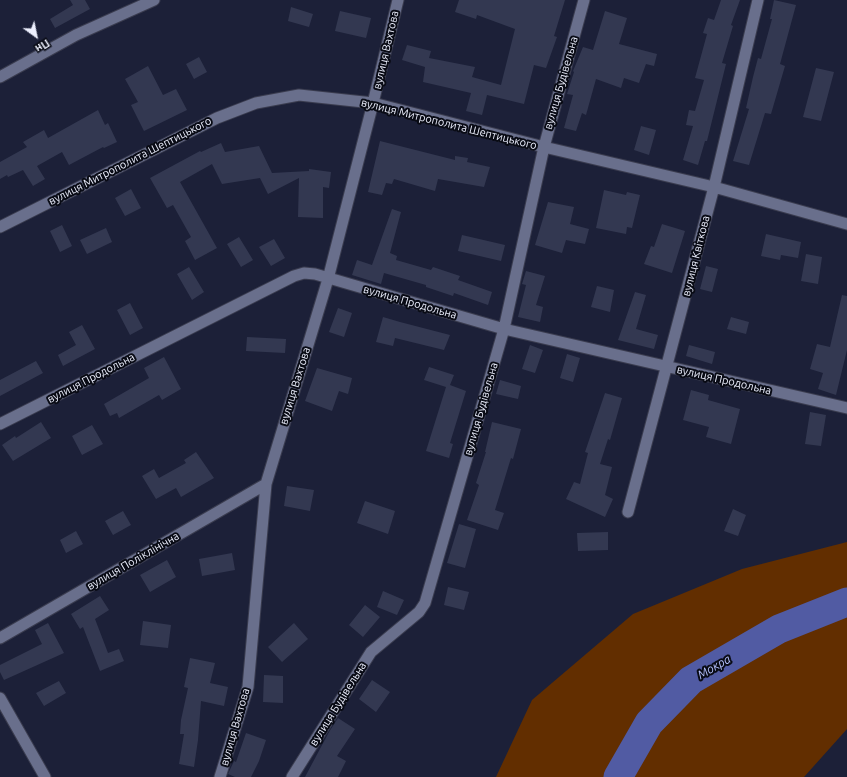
<!DOCTYPE html>
<meta charset="utf-8">
<style>
body{margin:0}
#map{position:relative;width:847px;height:777px;overflow:hidden;background:#1c2038;font-family:Ubuntu,sans-serif}
canvas{display:block}
.north{position:absolute;left:16px;top:16px;width:40px;height:40px;-webkit-text-stroke:3px #090b15;paint-order:stroke;rotate:147deg;font-size:11px;font-weight:700;line-height:16px;text-align:center;color:#edf0fe}
.north::after{content:'';display:block;margin:auto;width:14px;height:18px;background:#edf0fe;clip-path:polygon(50% 0,100% 100%,50% 72%,0 100%)}
</style>
<div id="map">
<canvas width="847" height="777"></canvas>
<div class="north">Пн</div>
</div>
<script>
const context = document.querySelector('canvas').getContext('2d');
context.lineJoin = 'round';
function fillPath(path, color) { context.fillStyle = color; context.fill(path, 'evenodd'); }
function stroke(path, color, width, dash) { context.strokeStyle = color; context.lineWidth = width; context.lineCap = dash ? 'butt' : 'round'; context.setLineDash(dash || []); context.stroke(path); }
function label(font, color, halo, rows, align = 'center') {
  context.font = font + ' Ubuntu,sans-serif'; context.lineWidth = 4; context.setLineDash([]); context.textBaseline = 'middle'; context.strokeStyle = halo; context.fillStyle = color; for (const [text, x, y, turn = 0] of rows) {
    context.save(); context.translate(x, y); context.rotate((+turn || 0) * Math.PI / 180); context.textAlign = isNaN(turn) ? turn : align; if (halo) context.strokeText(text, 0, 0); context.fillText(text, 0, 0); context.restore();
  }
}
const green = new Path2D(`
 M 847,542 L 847,729 L 804,777 L 496,777 L 532,700 L 633,614 L 742,569 Z`);
const river = new Path2D(`
 M 618,777 L 649,723 L 691,680 L 779,629 L 847,602`);
const building = new Path2D(`
 M 70,0 L 85,0 L 90,9 L 55,28 L 50,19 L 73,5 Z
 M 459,0 L 565,0 L 554,36 L 557,37 L 546,68 L 534,65 L 524,104 L 487,95 L 482,115 L 466,111 L 471,93 L 423,82 L 425,67 L 402,60 L 407,45 L 431,51 L 429,58 L 475,67 L 472,77 L 501,85 L 515,29 L 477,15 L 476,19 L 455,12 Z
 M 721,0 L 740,0 L 731,25 L 733,26 L 722,63 L 726,64 L 707,141 L 705,141 L 698,165 L 683,160 L 693,126 L 686,125 L 689,110 L 695,111 L 704,80 L 695,78 L 707,34 L 703,33 L 708,18 L 714,20 Z
 M 774,0 L 796,5 L 780,64 L 785,66 L 771,114 L 765,113 L 749,165 L 733,161 L 749,109 L 746,108 L 753,77 L 758,58 L 761,59 L 772,19 L 770,19 Z
 M 291,7 L 313,14 L 309,27 L 288,21 Z
 M 340,11 L 371,18 L 366,38 L 335,31 Z
 M 605,11 L 627,18 L 619,44 L 657,54 L 654,66 L 646,64 L 639,83 L 624,78 L 621,88 L 596,79 L 586,115 L 582,113 L 576,131 L 564,128 L 573,95 L 567,94 L 574,72 L 573,71 L 583,47 L 593,50 Z
 M 199,57 L 207,72 L 194,79 L 186,64 Z
 M 148,66 L 163,95 L 176,89 L 187,110 L 144,131 L 131,105 L 138,102 L 125,79 Z
 M 816,68 L 834,72 L 821,121 L 803,117 Z
 M 98,110 L 105,125 L 108,123 L 117,142 L 104,148 L 103,147 L 69,165 L 62,152 L 37,166 L 45,179 L 33,186 L 23,170 L 8,177 L 7,175 L 0,179 L 0,162 L 27,147 L 23,142 L 44,130 L 48,138 Z
 M 641,126 L 656,130 L 649,155 L 634,150 Z
 M 380,141 L 455,160 L 455,156 L 468,158 L 467,162 L 490,167 L 484,187 L 438,179 L 435,191 L 394,179 L 392,184 L 386,183 L 382,195 L 368,192 Z
 M 221,143 L 225,152 L 259,146 L 272,173 L 309,171 L 309,169 L 331,172 L 329,188 L 323,187 L 323,218 L 298,217 L 299,178 L 268,194 L 260,178 L 222,184 L 212,164 L 180,182 L 217,248 L 195,260 L 185,241 L 191,237 L 173,205 L 167,208 L 150,178 L 200,151 L 201,152 Z
 M 131,189 L 141,208 L 125,216 L 115,198 Z
 M 604,190 L 626,195 L 627,192 L 640,195 L 632,228 L 627,227 L 626,234 L 596,228 Z
 M 548,202 L 574,207 L 570,224 L 589,229 L 585,244 L 566,240 L 562,253 L 535,245 Z
 M 392,209 L 401,212 L 390,253 L 397,256 L 396,260 L 431,270 L 433,267 L 460,276 L 458,280 L 492,292 L 488,305 L 454,293 L 453,296 L 426,287 L 426,285 L 384,273 L 381,284 L 352,275 L 357,260 L 372,265 Z
 M 662,224 L 685,231 L 672,273 L 644,264 L 651,246 L 654,247 Z
 M 62,225 L 72,246 L 60,252 L 50,231 Z
 M 106,228 L 112,242 L 87,254 L 80,240 Z
 M 766,234 L 801,242 L 798,258 L 781,255 L 780,260 L 761,256 Z
 M 462,235 L 505,245 L 501,261 L 458,251 Z
 M 239,237 L 253,260 L 241,267 L 227,244 Z
 M 274,239 L 285,258 L 271,266 L 259,247 Z
 M 806,254 L 822,257 L 818,284 L 801,281 Z
 M 706,266 L 718,269 L 712,292 L 700,289 Z
 M 189,267 L 204,292 L 192,300 L 177,274 Z
 M 526,271 L 545,276 L 536,305 L 543,307 L 540,322 L 518,317 L 526,285 L 522,284 Z
 M 597,286 L 614,290 L 610,312 L 591,307 Z
 M 635,292 L 646,295 L 636,329 L 658,335 L 654,349 L 618,340 Z
 M 842,295 L 847,296 L 847,350 L 836,395 L 818,389 L 823,373 L 810,369 L 817,344 L 830,347 Z
 M 130,303 L 143,328 L 130,335 L 117,310 Z
 M 338,308 L 352,313 L 344,337 L 329,332 Z
 M 383,317 L 400,322 L 450,335 L 444,350 L 395,338 L 393,346 L 376,342 Z
 M 731,317 L 749,322 L 746,334 L 727,329 Z
 M 82,325 L 95,349 L 63,366 L 58,355 L 76,345 L 69,332 Z
 M 247,337 L 286,339 L 285,353 L 246,351 Z
 M 530,345 L 543,350 L 535,373 L 522,369 Z
 M 689,345 L 715,352 L 712,364 L 686,356 Z
 M 567,354 L 580,358 L 573,382 L 560,378 Z
 M 164,357 L 181,389 L 162,400 L 159,395 L 119,418 L 117,413 L 110,416 L 104,404 L 149,378 L 144,368 Z
 M 36,361 L 43,373 L 0,396 L 0,380 Z
 M 429,367 L 454,375 L 450,385 L 466,391 L 450,443 L 453,444 L 449,458 L 426,451 L 446,387 L 424,380 Z
 M 317,368 L 352,378 L 348,394 L 339,391 L 332,411 L 305,401 Z
 M 500,380 L 521,386 L 518,399 L 496,394 Z
 M 691,390 L 709,395 L 708,400 L 740,409 L 731,444 L 706,437 L 709,427 L 683,420 Z
 M 605,393 L 622,398 L 610,440 L 608,439 L 600,464 L 612,467 L 605,495 L 613,499 L 605,517 L 566,499 L 574,482 L 580,484 L 588,453 L 585,452 Z
 M 810,412 L 826,415 L 821,446 L 805,444 Z
 M 41,422 L 51,438 L 13,461 L 2,445 L 15,436 L 16,438 Z
 M 492,422 L 521,429 L 513,459 L 511,458 L 495,510 L 504,513 L 498,530 L 467,520 L 479,485 L 476,483 L 486,452 L 485,452 Z
 M 92,425 L 103,444 L 82,455 L 72,436 Z
 M 196,452 L 214,478 L 181,497 L 176,488 L 156,499 L 142,476 L 154,469 L 159,478 L 186,463 L 184,460 Z
 M 287,486 L 314,490 L 310,511 L 284,506 Z
 M 365,501 L 395,511 L 388,534 L 357,523 Z
 M 733,509 L 746,515 L 738,536 L 724,531 Z
 M 123,511 L 131,525 L 113,535 L 105,521 Z
 M 459,524 L 476,529 L 465,568 L 447,563 Z
 M 76,531 L 83,544 L 66,553 L 60,540 Z
 M 608,532 L 608,550 L 578,551 L 577,533 Z
 M 232,553 L 235,570 L 202,576 L 199,559 Z
 M 167,560 L 176,577 L 150,592 L 140,575 Z
 M 448,587 L 469,592 L 464,610 L 444,605 Z
 M 383,591 L 404,600 L 397,615 L 377,607 Z
 M 100,596 L 109,610 L 95,619 L 108,653 L 119,649 L 124,661 L 100,671 L 83,627 L 80,629 L 71,614 Z
 M 365,605 L 380,617 L 363,637 L 349,625 Z
 M 143,621 L 171,625 L 168,648 L 140,645 Z
 M 48,623 L 64,653 L 4,680 L 0,672 L 0,665 L 42,644 L 35,630 Z
 M 294,623 L 308,639 L 282,662 L 268,647 Z
 M 190,658 L 215,663 L 210,683 L 228,687 L 224,706 L 201,701 L 198,740 L 194,767 L 179,764 L 184,734 L 180,734 L 181,720 L 188,688 L 184,687 Z
 M 264,675 L 283,676 L 283,703 L 263,702 Z
 M 372,680 L 390,692 L 376,712 L 359,699 Z
 M 59,681 L 66,693 L 44,706 L 36,693 Z
 M 338,718 L 355,729 L 337,756 L 346,761 L 338,777 L 305,777 L 329,732 Z
 M 246,733 L 266,740 L 259,761 L 251,777 L 235,777 L 228,774 L 234,761 L 236,762 Z`);
const minor = new Path2D(`
 M 0,77 L 76,35 L 154,0
 M 0,227 L 217,118 L 256,103 L 299,95 L 373,103 L 544,147 L 714,187 L 847,224
 M 0,424 L 294,276 L 304,273 L 315,274 L 504,329 L 847,408
 M 628,512 L 714,187 L 758,0
 M 0,638 L 266,484
 M 0,698 L 45,777
 M 220,777 L 248,687 L 266,484 L 328,279 L 373,103 L 398,0
 M 292,777 L 371,652 L 419,612 L 425,603 L 504,329 L 544,147 L 584,0`);
const streetNames = [
 ["вулиця Вахтова",386,50,-77],
 ["вулиця Будівельна",561,83,-74],
 ["вулиця Митрополита Шептицького",449,124,14],
 ["вулиця Митрополита Шептицького",130,161,-27],
 ["вулиця Квіткова",696,256,-76],
 ["вулиця Продольна",410,302,16],
 ["вулиця Продольна",91,378,-27],
 ["вулиця Продольна",724,380,13],
 ["вулиця Вахтова",295,386,-73],
 ["вулиця Будівельна",481,409,-74],
 ["вулиця Поліклінічна",133,561,-30],
 ["вулиця Будівельна",338,704,-58],
 ["вулиця Вахтова",235,727,-74]
];
const waterNames = [
 ["Мокра",714,667,-30]
];
fillPath(green, '#622e00');
stroke(river, '#515ba3', 29);
fillPath(building, '#333851');
stroke(minor, '#3a3c4f', 13);
stroke(minor, '#696f8c', 11);
label('11px', '#edf0fe', '#090b15', streetNames);
label('italic 12px', '#b5c1fd', '#090b15', waterNames);
</script>
